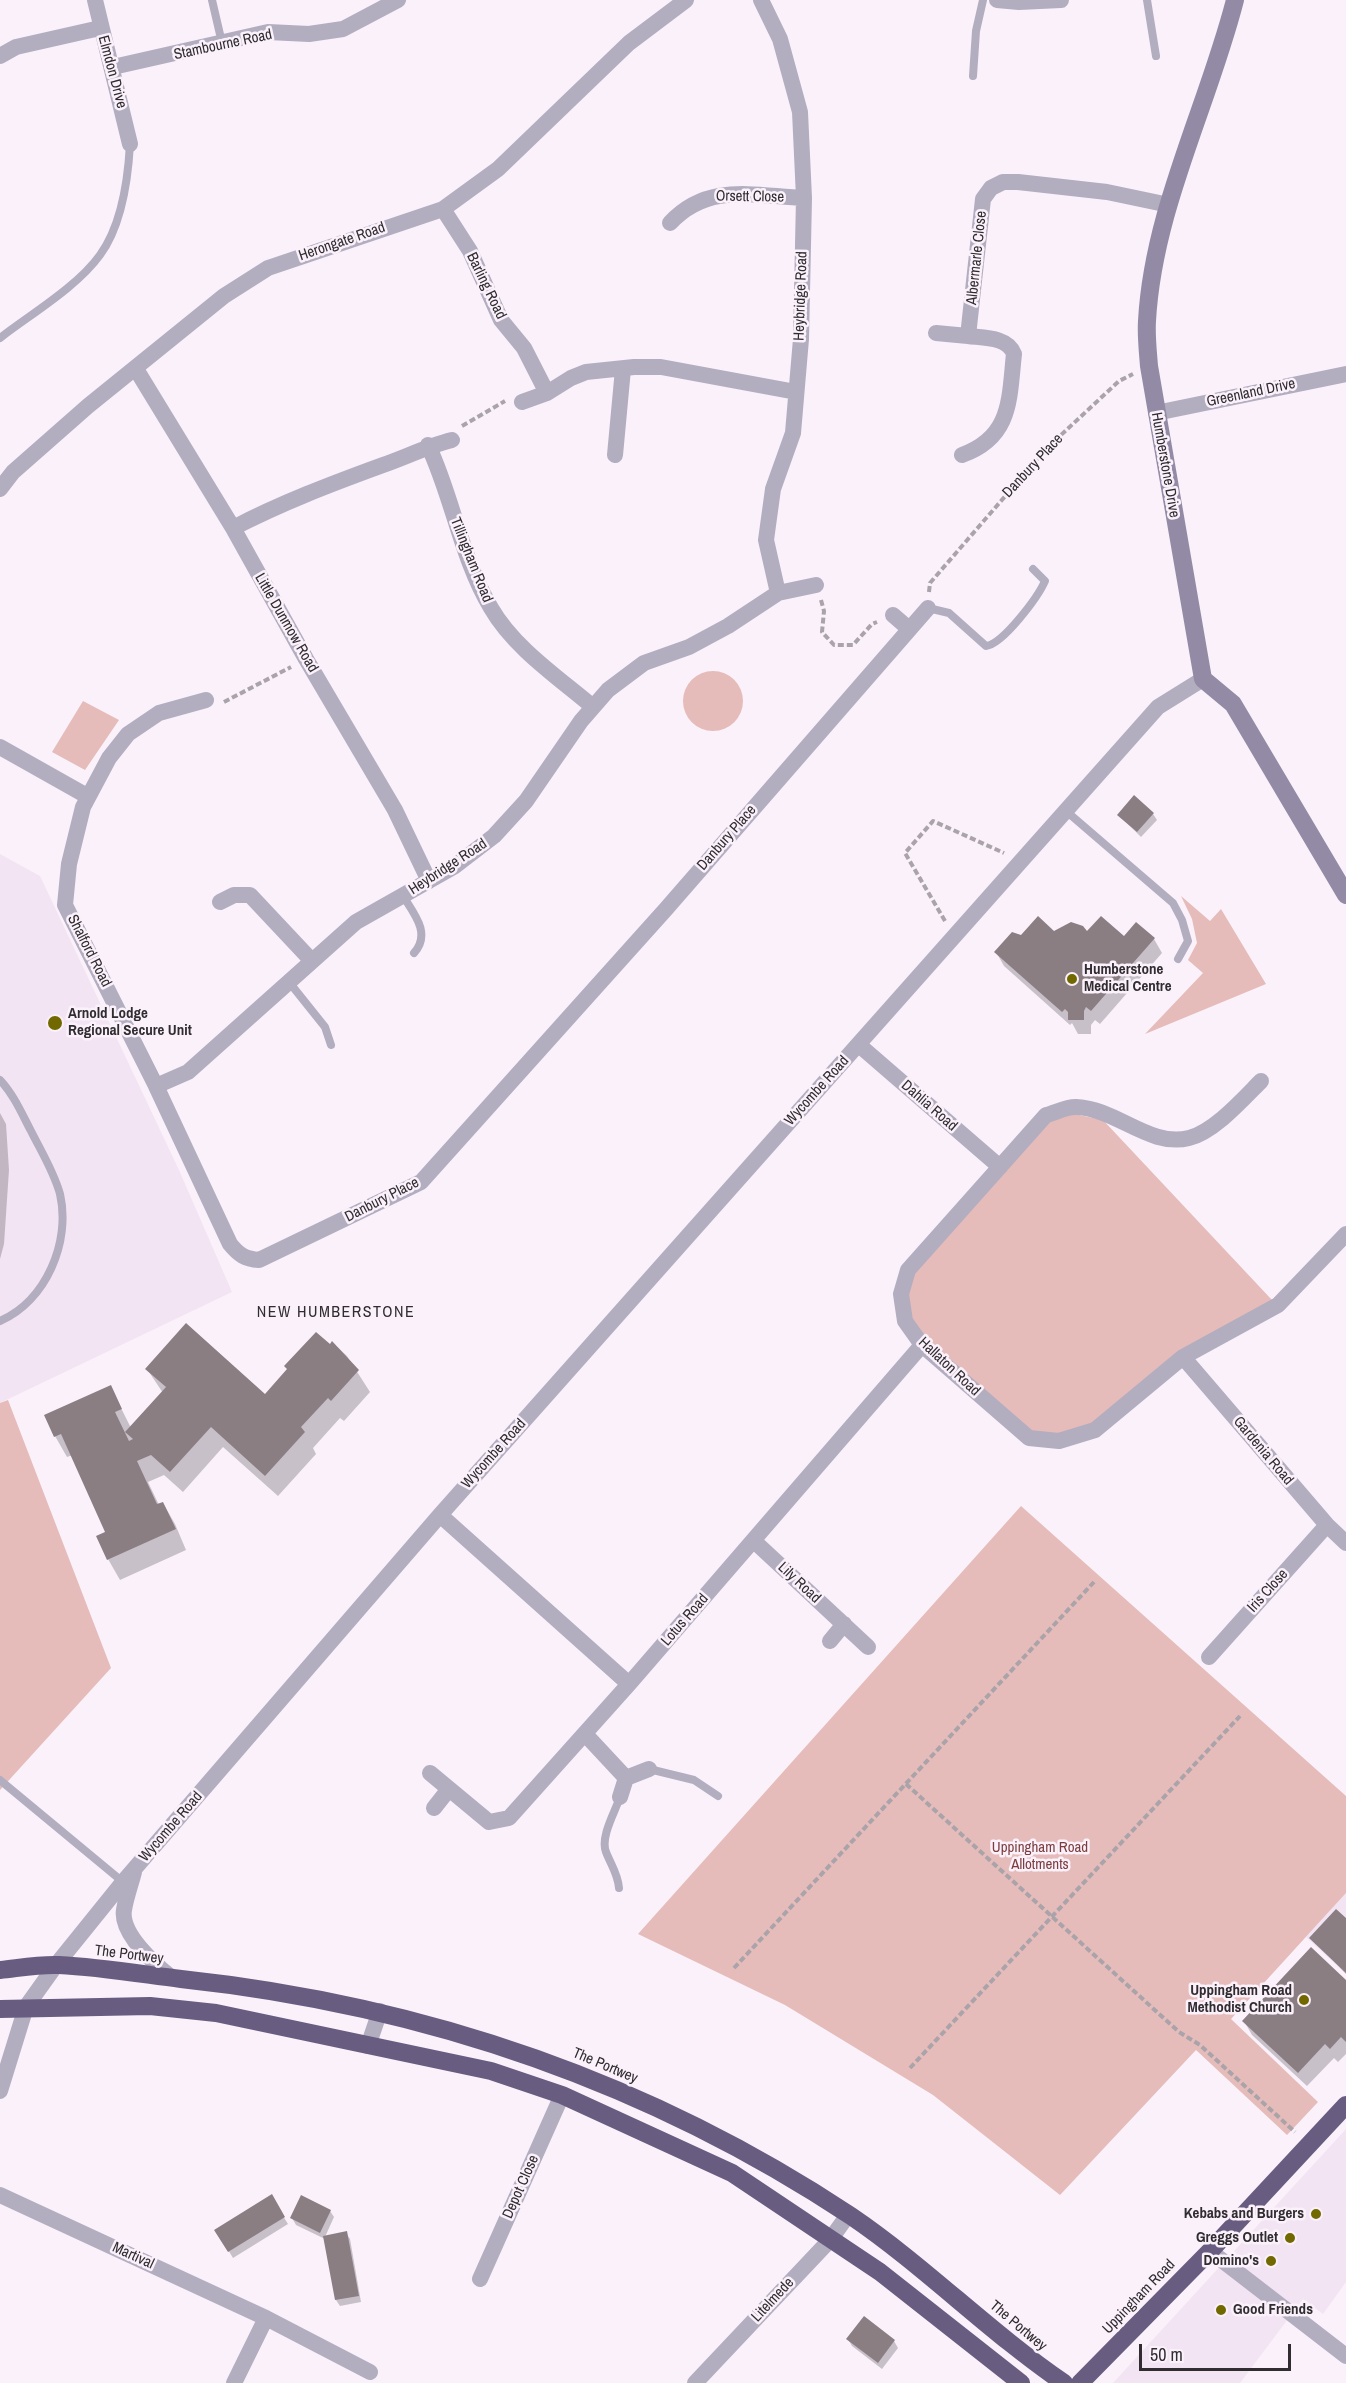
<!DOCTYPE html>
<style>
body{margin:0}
#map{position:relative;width:1346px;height:2383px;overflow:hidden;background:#faf1fa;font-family:"Archivo Narrow",sans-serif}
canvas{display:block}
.scale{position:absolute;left:1139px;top:2344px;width:152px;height:27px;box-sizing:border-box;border:3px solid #302c30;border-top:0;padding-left:8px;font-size:18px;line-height:21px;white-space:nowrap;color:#302c30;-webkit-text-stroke:4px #faf1fa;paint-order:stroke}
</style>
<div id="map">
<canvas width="1346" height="2383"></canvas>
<div class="scale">50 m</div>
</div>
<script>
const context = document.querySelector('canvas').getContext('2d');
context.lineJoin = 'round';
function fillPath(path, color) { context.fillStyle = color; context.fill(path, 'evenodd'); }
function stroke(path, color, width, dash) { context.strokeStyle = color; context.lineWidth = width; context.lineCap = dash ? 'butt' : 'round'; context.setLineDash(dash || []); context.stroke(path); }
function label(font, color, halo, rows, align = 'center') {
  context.font = font + ' "Archivo Narrow",sans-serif'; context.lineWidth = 5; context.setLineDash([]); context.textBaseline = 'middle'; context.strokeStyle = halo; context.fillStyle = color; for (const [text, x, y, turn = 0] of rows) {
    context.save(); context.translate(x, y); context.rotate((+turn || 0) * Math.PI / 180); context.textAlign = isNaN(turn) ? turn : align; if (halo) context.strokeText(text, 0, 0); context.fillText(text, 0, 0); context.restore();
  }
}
const built = new Path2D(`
 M 0,854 L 40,876 L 179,1170 L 232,1292 L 0,1403 Z
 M 1346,1893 L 1346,1974 L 1306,1937 Z
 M 1346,2129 L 1346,2282 L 1323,2314 L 1303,2299 L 1240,2383 L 1113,2383 Z`);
const green = new Path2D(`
 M683 701a30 30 0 1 1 60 0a30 30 0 1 1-60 0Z
 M 83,701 L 119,720 L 85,770 L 52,752 Z
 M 1181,896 L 1210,921 L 1221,909 L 1266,984 L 1145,1034 L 1203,973 L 1188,960 L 1197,943 L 1192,919 Z
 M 1074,1114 L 1103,1120 L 1272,1300 L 1092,1424 L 1057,1437 L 1031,1433 L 927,1342 L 911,1319 L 907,1293 L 914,1273 L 1049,1121 Z
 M 8,1400 L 111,1668 L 0,1790 L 0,1403 Z
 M 1021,1506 L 1346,1796 L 1346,1893 L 1231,2019 L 1318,2102 L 1287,2135 L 1196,2050 L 1060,2195 L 933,2095 L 785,2005 L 638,1934 Z`);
const shadow = new Path2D(`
 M 1153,814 L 1157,820 L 1141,837 L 1119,815 Z
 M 1066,925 L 1078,925 L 1087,933 L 1154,939 L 1162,953 L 1100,1024 L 1095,1020 L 1091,1025 L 1091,1034 L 1078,1034 L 1072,1023 L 1070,1025 L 1004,966 L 996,952 L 1021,937 L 1054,933 Z
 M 0,1113 L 6,1124 L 9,1170 L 4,1244 L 0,1259 Z
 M 333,1343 L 347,1356 L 370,1392 L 344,1421 L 340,1418 L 313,1448 L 316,1454 L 278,1496 L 223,1447 L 183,1492 L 164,1475 L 148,1482 L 159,1505 L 163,1503 L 175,1524 L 186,1550 L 120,1580 L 108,1559 L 107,1532 L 73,1455 L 67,1457 L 55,1436 L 110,1386 L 131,1428 L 163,1393 L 147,1369 L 265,1396 Z
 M 1346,1920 L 1346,1974 L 1311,1938 Z
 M 1346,1982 L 1346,2054 L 1338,2062 L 1334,2058 L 1307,2086 L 1252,2035 L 1244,2021 Z
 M 271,2197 L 288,2224 L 233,2258 L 216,2230 Z
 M 330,2211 L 334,2217 L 325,2237 L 346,2233 L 350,2239 L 361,2302 L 340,2306 L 336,2300 L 325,2239 L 296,2225 L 292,2218 Z
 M 864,2318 L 894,2341 L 898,2348 L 882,2369 L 852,2346 L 848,2339 Z`);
const building = new Path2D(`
 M 1134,795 L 1154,813 L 1137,832 L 1117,815 Z
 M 1038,916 L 1054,931 L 1071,922 L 1083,926 L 1087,931 L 1101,916 L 1124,936 L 1136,922 L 1155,938 L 1091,1011 L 1086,1007 L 1084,1011 L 1084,1020 L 1068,1020 L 1068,1012 L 1065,1009 L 1062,1012 L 994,952 L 1012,932 L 1021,935 Z
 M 186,1323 L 265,1394 L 287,1369 L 284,1366 L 316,1332 L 330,1344 L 332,1341 L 359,1370 L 331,1401 L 328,1398 L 301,1427 L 305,1432 L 265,1476 L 211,1427 L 170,1472 L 151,1455 L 137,1461 L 157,1504 L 163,1502 L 176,1529 L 107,1560 L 96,1536 L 105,1532 L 61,1434 L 54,1437 L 44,1415 L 111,1385 L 122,1409 L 115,1412 L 129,1441 L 133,1439 L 125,1432 L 166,1387 L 145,1369 Z
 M 1336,1909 L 1346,1918 L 1346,1973 L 1309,1938 Z
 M 1311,1947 L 1346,1980 L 1346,2042 L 1341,2037 L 1330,2049 L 1325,2044 L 1298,2073 L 1242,2021 Z
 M 272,2194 L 285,2217 L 228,2252 L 214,2230 Z
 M 301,2195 L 331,2210 L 320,2233 L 290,2218 Z
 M 347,2231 L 359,2296 L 335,2300 L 323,2236 Z
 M 864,2316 L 895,2340 L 878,2363 L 846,2339 Z`);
const path = new Path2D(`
 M 462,426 L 505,401
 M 929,592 L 930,583 L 1046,449 L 1119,381 L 1133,374
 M 821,600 L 824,611 L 822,632 L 834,645 L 853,645 L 872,624 L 877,622
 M 224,702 L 291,667
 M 945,921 L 905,853 L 933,821 L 1004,853
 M 906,1784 L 1179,2032 L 1200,2045 L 1295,2132
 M 734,1968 L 1094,1582
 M 910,2068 L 1240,1716`);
const lane = new Path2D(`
 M 212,0 L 222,43
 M 1147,0 L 1156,56
 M 973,76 L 976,31 L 983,0
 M 0,338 C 31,314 77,287 100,255 C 122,225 128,180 130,144
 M 928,608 L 949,613 L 986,646 C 1003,644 1038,597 1045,581 L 1033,569
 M 1066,811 L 1173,903 L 1182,920 L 1188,941 L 1178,959
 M 403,896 C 415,915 431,934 414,953
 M 289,982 L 325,1027 L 331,1045
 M 0,1080 C 14,1095 22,1114 31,1131 C 41,1151 54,1172 60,1194 C 71,1242 46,1301 0,1321
 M 649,1769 L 694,1780 L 718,1796
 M 0,1780 L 123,1882
 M 619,1888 C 618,1874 611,1865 606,1852 C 600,1837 615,1812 620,1797`);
const street = new Path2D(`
 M 95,0 L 130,144
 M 761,0 L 780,39 L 800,112 L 804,198 L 801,339 L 793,433 L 773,489 L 766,540 L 778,593
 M 997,0 L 1019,2 L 1061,0
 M 0,56 L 16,47 L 100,28
 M 113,67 L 268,32 L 309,34 L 343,29 L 398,0
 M 443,209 L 470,251 L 501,320 L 524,348 L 547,393
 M 670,223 C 708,182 754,196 804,198
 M 936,333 L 968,336
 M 136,369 L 233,528 L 306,659 L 395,810 L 429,881
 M 522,402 L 547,393 L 571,378 L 586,372 L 634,367 L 661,367 L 796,392
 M 1156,413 L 1346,374
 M 428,445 C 453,498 461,558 491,608 C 514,648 559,678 593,707
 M 615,455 L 623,369
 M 962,455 C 1012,437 1009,399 1014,354 C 1008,337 984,338 968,336 L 983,199 L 991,188 L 1003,182 L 1018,182 L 1107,192 L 1169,205
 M 0,489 L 13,472 L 88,406 L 224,296 L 268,268 L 443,209 L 498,169 L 629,43 L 686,0
 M 233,528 C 281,503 331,484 383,465 C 406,457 428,446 452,440
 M 893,615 L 908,628
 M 206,700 L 159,713 L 128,734 L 109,758 L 83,807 L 69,864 L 65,905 L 156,1086 L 230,1244 C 239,1255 245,1259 259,1260 L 421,1182 L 666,909 L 928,608
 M 0,747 L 87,796
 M 220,902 L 234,895 L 250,895 L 312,961
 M 859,1045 L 1000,1167
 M 1261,1081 C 1243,1099 1214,1132 1189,1138 C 1150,1148 1117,1109 1077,1107 C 1067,1106 1055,1113 1046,1115 L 908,1270 L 901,1294 L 905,1321 L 922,1345 L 1029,1438 L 1059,1441 L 1095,1430 L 1183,1357 L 1278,1305 L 1346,1234
 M 156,1086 L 188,1072 L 356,922 L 455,866 L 494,836 L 526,801 L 581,721 L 608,690 L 644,663 L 689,647 L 728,626 L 778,593 L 816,585
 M 1183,1357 L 1327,1525 L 1346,1543
 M 440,1515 L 629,1684
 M 754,1541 L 868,1647
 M 830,1641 L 844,1624
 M 1209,1657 L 1327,1525
 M 585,1734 L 626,1778
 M 430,1773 L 489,1822 L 509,1818 L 629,1684 L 922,1345
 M 620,1797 L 626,1778 L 649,1769
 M 434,1808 L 449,1789
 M 134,1872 C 131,1884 126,1897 124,1910 C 120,1934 156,1965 172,1978
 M 368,2046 L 380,2011
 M 0,2091 L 26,2007 L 56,1965 L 123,1882 L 440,1515 L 1158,707 L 1203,679
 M 0,2195 L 266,2318 L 370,2372
 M 1210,2251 L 1346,2356
 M 480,2279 L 562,2095
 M 234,2383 L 266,2318
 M 695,2383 L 830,2240 L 848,2215`);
const secondary = new Path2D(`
 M 1235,0 C 1208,106 1153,210 1147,321 C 1146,336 1148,352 1149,366 L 1203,679 L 1233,704 L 1346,895`);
const highway = new Path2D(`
 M 0,1970 C 19,1968 40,1964 59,1965 C 100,1967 141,1974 181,1979 C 424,2005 647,2081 851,2216 C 926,2267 989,2332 1064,2383
 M 0,2009 L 150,2006 L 216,2013 L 491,2071 L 562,2095 L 732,2173 L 880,2272 L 1021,2383
 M 1080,2383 L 1210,2251 L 1346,2105`);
const markers = [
 [1072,979,6,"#726800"],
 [55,1023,8,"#726800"],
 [1304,2000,6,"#726800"],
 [1316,2214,6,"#726800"],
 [1290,2238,6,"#726800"],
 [1271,2261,6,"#726800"],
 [1221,2310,6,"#726800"]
];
const streetNames = [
 ["Stambourne Road",223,45,-12],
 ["Elmdon Drive",112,72,75],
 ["Orsett Close",750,197,1],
 ["Herongate Road",342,242,-19],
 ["Albermarle Close",977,258,-84],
 ["Barling Road",486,286,64],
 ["Heybridge Road",801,296,-88],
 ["Greenland Drive",1251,393,-12],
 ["Humberstone Drive",1165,465,80],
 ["Danbury Place",1033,466,-47],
 ["Tillingham Road",471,560,68],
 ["Little Dunmow Road",286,623,60],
 ["Danbury Place",727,838,-49],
 ["Heybridge Road",448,867,-33],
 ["Shalford Road",89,951,63],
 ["Wycombe Road",817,1091,-48],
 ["Dahlia Road",929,1106,41],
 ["Danbury Place",382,1200,-27],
 ["Hallaton Road",949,1367,43],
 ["Gardenia Road",1263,1451,50],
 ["Wycombe Road",494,1454,-48],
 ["Lily Road",799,1583,43],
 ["Iris Close",1268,1591,-48],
 ["Lotus Road",685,1620,-49],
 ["Wycombe Road",171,1827,-49],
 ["The Portwey",129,1955,7],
 ["The Portwey",605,2066,23],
 ["Depot Close",521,2187,-66],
 ["Martival",133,2256,25],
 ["Uppingham Road",1139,2297,-46],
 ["Litelmede",773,2300,-47],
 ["The Portwey",1018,2326,40]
];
const poiNames = [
 ["Humberstone",1084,970,"left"],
 ["Medical Centre",1084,987,"left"],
 ["Arnold Lodge",68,1014,"left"],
 ["Regional Secure Unit",68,1031,"left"],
 ["Uppingham Road",1292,1991],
 ["Methodist Church",1292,2008],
 ["Kebabs and Burgers",1304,2214],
 ["Greggs Outlet",1278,2238],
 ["Domino's",1259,2261],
 ["Good Friends",1233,2310,"left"]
];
const parkNames = [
 ["Uppingham Road",1040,1848],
 ["Allotments",1040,1865]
];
const neighbourhoodNames = [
 ["NEW HUMBERSTONE",336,1313]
];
fillPath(built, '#f3e4f3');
fillPath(green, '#e5bcba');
fillPath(shadow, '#0003');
fillPath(building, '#8a7e83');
stroke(path, '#aaa3aa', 4, [6, 3]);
stroke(lane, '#b3adc0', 8);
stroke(street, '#b3adc0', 16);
stroke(secondary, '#938ba5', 18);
stroke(highway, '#685d81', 18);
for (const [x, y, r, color] of markers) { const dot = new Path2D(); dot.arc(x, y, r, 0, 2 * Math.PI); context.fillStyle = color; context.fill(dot); stroke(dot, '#faf1fa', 2); }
label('15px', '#302c30', '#faf1fa', streetNames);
label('bold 15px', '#302c30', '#faf1fa', poiNames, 'right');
label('15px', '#7d3d3e', '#faf1fa', parkNames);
context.letterSpacing = '1.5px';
label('16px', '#302c30', '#faf1fa', neighbourhoodNames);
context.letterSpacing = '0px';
</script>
